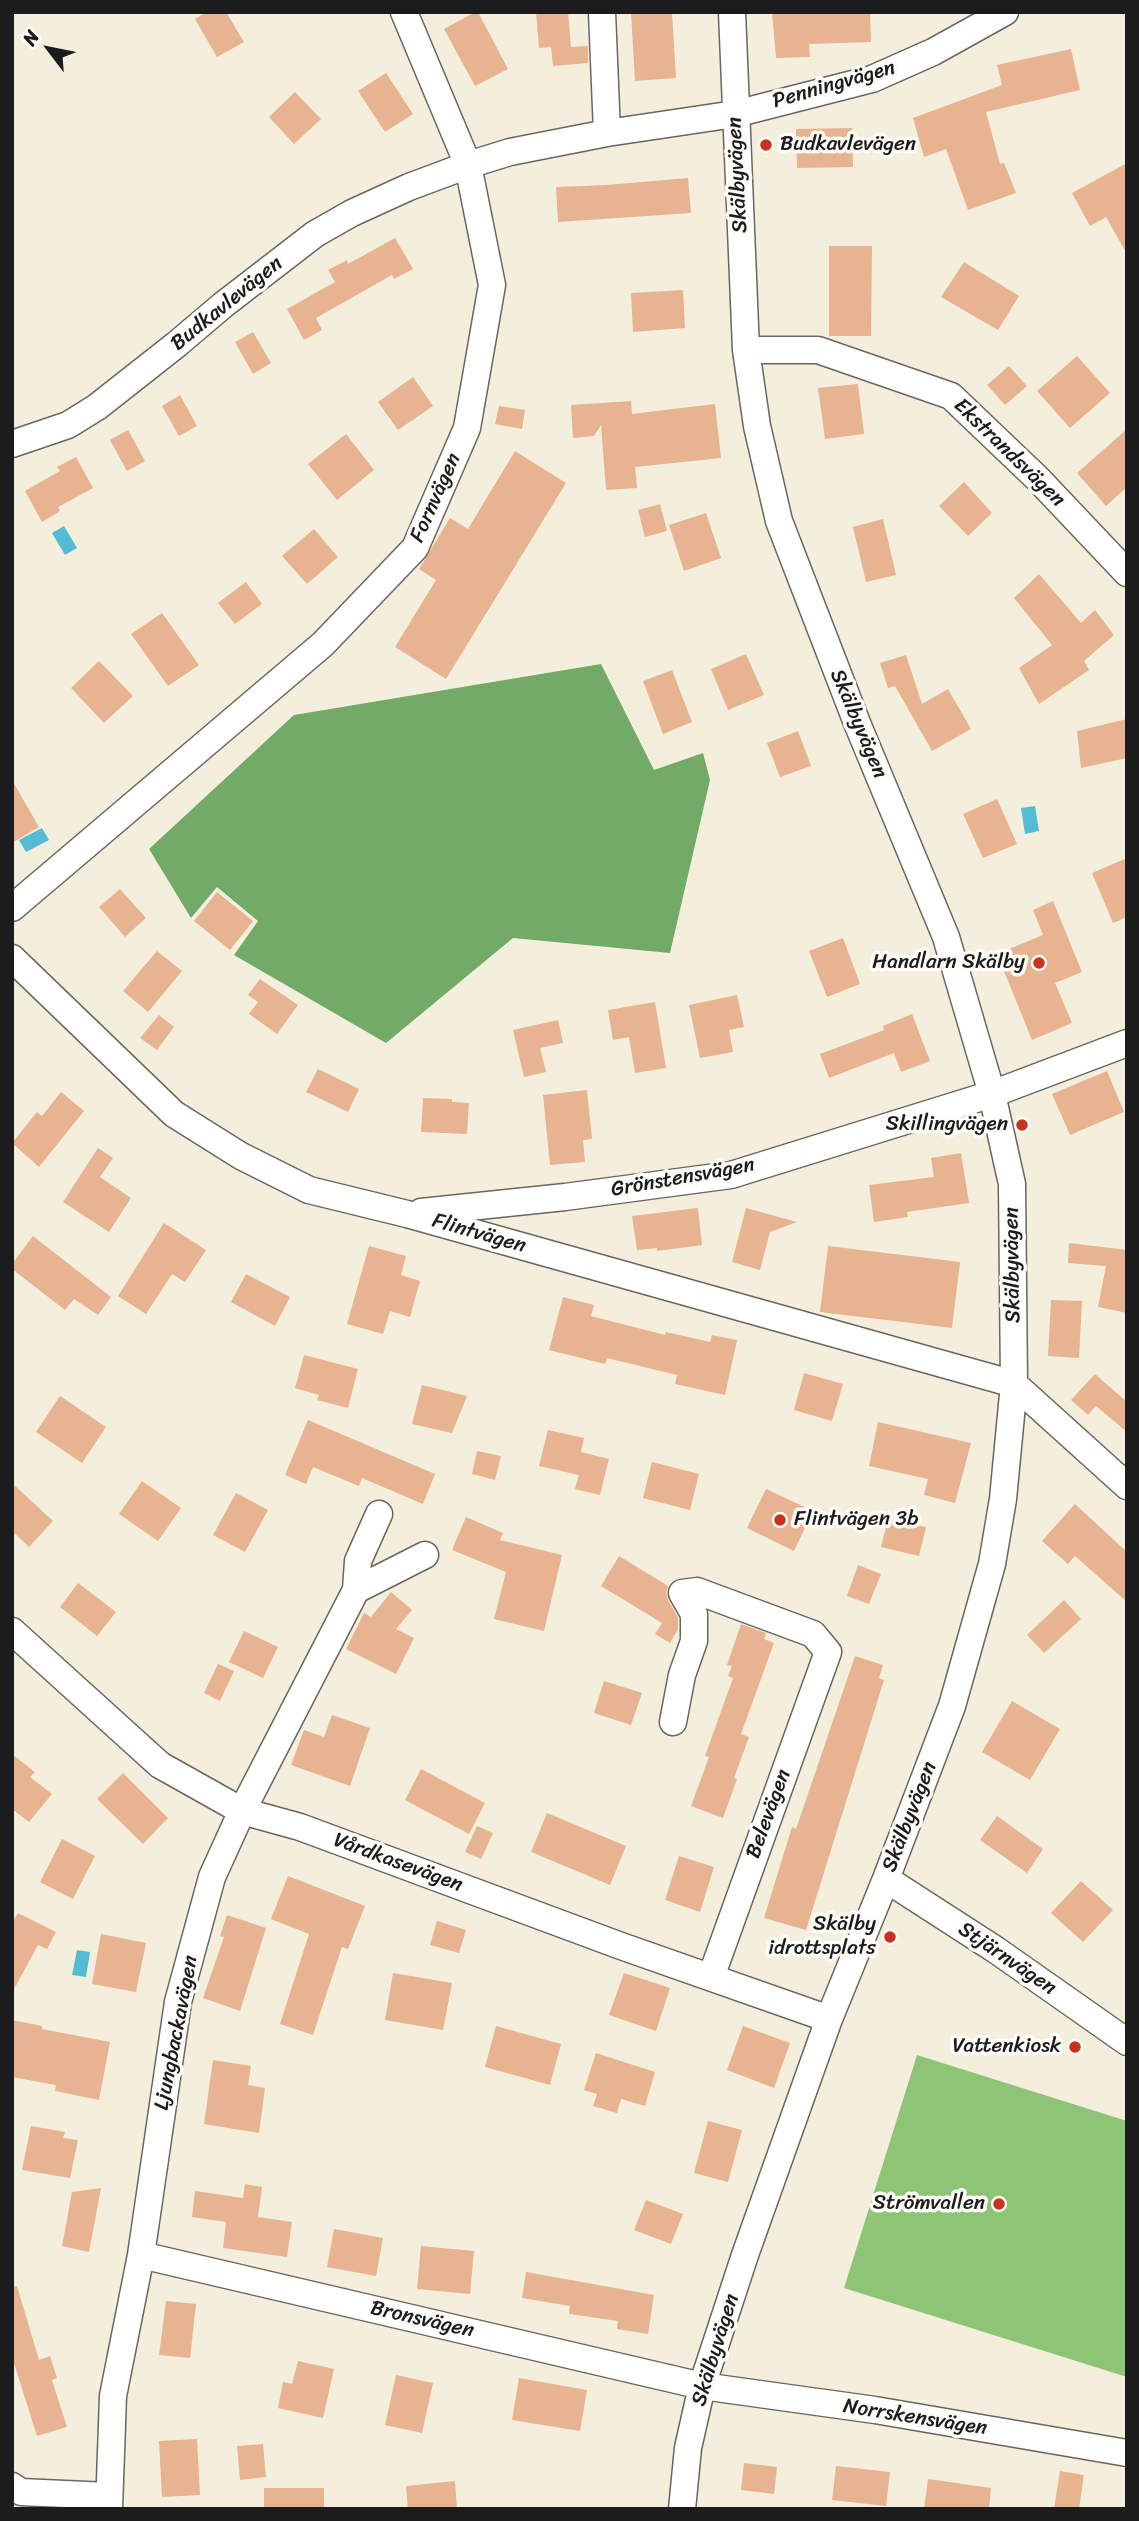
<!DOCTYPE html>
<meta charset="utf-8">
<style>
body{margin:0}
#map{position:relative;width:1139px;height:2521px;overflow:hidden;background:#f4efdc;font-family:Sriracha,sans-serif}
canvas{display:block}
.frame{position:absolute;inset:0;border:14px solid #1c1c1c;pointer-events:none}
.north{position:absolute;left:14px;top:14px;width:70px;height:70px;-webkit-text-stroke:5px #fdfcf7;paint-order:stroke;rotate:302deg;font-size:19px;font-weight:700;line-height:28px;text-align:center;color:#1c1c1c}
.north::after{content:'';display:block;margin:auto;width:24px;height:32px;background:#1c1c1c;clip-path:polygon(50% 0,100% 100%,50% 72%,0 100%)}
</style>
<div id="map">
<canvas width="1139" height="2521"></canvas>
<div class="frame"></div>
<div class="north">N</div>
</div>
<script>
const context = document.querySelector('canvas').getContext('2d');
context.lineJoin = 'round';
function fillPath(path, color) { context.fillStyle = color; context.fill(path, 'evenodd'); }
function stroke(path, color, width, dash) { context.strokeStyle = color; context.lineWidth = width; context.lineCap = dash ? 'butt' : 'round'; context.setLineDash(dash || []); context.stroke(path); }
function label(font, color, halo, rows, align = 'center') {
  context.font = font + ' Sriracha,sans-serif'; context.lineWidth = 7; context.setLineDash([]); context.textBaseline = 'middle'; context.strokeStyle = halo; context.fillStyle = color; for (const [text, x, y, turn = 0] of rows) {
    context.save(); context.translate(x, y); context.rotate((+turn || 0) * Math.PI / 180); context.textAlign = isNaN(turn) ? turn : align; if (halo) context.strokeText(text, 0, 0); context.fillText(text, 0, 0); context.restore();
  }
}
const green = new Path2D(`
 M 917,2055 L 1127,2121 L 1127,2377 L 844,2288 Z`);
const forest = new Path2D(`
 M 601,664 L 654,770 L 703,753 L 710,780 L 670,953 L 513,938 L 386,1043 L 234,955 L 258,921 L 217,887 L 191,918 L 149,849 L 294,715 Z`);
const water = new Path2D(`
 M 64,526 L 77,548 L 65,555 L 52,533 Z
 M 1035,806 L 1039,831 L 1025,834 L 1021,808 Z
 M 42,828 L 49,840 L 26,852 L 19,840 Z
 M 77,1950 L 90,1952 L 86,1977 L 72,1975 Z`);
const building = new Path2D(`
 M 207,12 L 226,12 L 244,42 L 217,57 L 195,19 Z
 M 475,12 L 478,12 L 508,69 L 475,86 L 444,29 Z
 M 536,12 L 568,12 L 571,47 L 588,46 L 588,63 L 553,66 L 551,47 L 539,48 Z
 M 631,12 L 672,12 L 676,78 L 635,81 Z
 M 772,12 L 870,12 L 871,42 L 809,44 L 810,57 L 776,58 Z
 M 1071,49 L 1080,90 L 986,112 L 1000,164 L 1004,163 L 1016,193 L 968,210 L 946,149 L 924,157 L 913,118 L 1002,85 L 997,65 Z
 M 386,73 L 413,114 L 385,132 L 358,91 Z
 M 295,92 L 321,119 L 294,144 L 269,117 Z
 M 852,128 L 853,167 L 797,168 L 796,129 Z
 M 1127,163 L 1127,254 L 1106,217 L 1090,226 L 1072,193 Z
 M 688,178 L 691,213 L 558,222 L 556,187 L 607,185 Z
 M 395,238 L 413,269 L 394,279 L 392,275 L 316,318 L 322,330 L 304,340 L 287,309 L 335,282 L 328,270 L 347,260 L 348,264 Z
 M 829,246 L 872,246 L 871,336 L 829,336 Z
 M 964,262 L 1019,296 L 998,330 L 941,297 Z
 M 683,290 L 685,328 L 633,332 L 631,293 Z
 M 253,332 L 271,363 L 253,374 L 235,342 Z
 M 1077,356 L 1110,393 L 1070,428 L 1037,391 Z
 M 1009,366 L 1027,386 L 1005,405 L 987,385 Z
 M 413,377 L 433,406 L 398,430 L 378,402 Z
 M 858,384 L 864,434 L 825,439 L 818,388 Z
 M 180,395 L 197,426 L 179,436 L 162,406 Z
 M 631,401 L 632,414 L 715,404 L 721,458 L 635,467 L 637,488 L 606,490 L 601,425 L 594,436 L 573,438 L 571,405 Z
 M 499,406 L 525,410 L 522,429 L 495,424 Z
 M 1127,429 L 1127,487 L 1106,506 L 1077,473 Z
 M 128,430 L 145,461 L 127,471 L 110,440 Z
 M 346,434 L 374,470 L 337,500 L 308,464 Z
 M 515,451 L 566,483 L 446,679 L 395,647 L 436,580 L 419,569 L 450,518 L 468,529 Z
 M 76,457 L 93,488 L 58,507 L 60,511 L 42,522 L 25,491 L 60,471 L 57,467 Z
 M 964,482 L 992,513 L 968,536 L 939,506 Z
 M 660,504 L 667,531 L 645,537 L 638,510 Z
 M 706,513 L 721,558 L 684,571 L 669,525 Z
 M 883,519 L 896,575 L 866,582 L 853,527 Z
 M 314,529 L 338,557 L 307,584 L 282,556 Z
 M 1039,574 L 1081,623 L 1095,610 L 1114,635 L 1084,661 L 1089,670 L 1039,704 L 1019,668 L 1052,645 L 1014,598 Z
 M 246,582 L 262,604 L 235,624 L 218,603 Z
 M 162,613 L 199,665 L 168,686 L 131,634 Z
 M 746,654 L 764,695 L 728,710 L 711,669 Z
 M 906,655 L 922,704 L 948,689 L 971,729 L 932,751 L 895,686 L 888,688 L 880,663 Z
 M 99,661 L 133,696 L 104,723 L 71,688 Z
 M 672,670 L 692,722 L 663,734 L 643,681 Z
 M 1127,719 L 1127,758 L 1081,768 L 1077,731 Z
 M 798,731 L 811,766 L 780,777 L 767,743 Z
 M 12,780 L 39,827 L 12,843 Z
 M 997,799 L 1017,844 L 983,858 L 963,814 Z
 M 1127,858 L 1127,917 L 1113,923 L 1092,873 Z
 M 120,889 L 146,918 L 125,937 L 99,907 Z
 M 217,892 L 253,921 L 230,950 L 194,921 Z
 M 1053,901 L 1082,972 L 1055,983 L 1072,1023 L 1032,1040 L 997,954 L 1043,935 L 1033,910 Z
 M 843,938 L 860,984 L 827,997 L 809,951 Z
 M 157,951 L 182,971 L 148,1012 L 123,991 Z
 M 260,979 L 298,1005 L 277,1034 L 249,1014 L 258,1002 L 248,995 Z
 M 737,995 L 744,1027 L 729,1030 L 733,1052 L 700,1058 L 689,1005 Z
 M 655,1002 L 666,1068 L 635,1073 L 629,1037 L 613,1040 L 608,1010 Z
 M 912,1014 L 930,1061 L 901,1072 L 894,1053 L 829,1078 L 820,1054 L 884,1030 L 883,1026 Z
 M 159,1015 L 174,1027 L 157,1050 L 140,1038 Z
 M 558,1020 L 563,1043 L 540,1048 L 546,1072 L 524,1077 L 513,1030 Z
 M 318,1069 L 359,1089 L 348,1112 L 306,1092 Z
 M 1107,1071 L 1124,1112 L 1070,1135 L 1052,1094 Z
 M 587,1090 L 592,1139 L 583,1140 L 585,1162 L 550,1165 L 543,1095 Z
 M 61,1092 L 84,1111 L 39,1167 L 12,1143 L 37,1112 L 42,1116 Z
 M 423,1098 L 452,1099 L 452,1102 L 469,1103 L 467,1134 L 421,1132 Z
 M 98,1148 L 113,1158 L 100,1177 L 131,1198 L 109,1232 L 63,1202 Z
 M 961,1153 L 969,1203 L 907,1212 L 908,1217 L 874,1222 L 869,1185 L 934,1177 L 931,1158 Z
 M 698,1208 L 702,1245 L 657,1251 L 657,1248 L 637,1250 L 632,1216 Z
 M 746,1208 L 797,1222 L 770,1232 L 760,1270 L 732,1262 Z
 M 164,1223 L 206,1250 L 185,1282 L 172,1274 L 146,1314 L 118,1296 Z
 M 33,1236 L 111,1297 L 98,1315 L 74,1299 L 65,1310 L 12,1269 L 12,1264 Z
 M 1069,1243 L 1127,1250 L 1127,1313 L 1098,1307 L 1106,1266 L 1068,1263 Z
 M 369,1246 L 406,1256 L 401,1275 L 420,1281 L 410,1317 L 390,1311 L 383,1334 L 347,1324 Z
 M 828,1246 L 960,1262 L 952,1328 L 820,1312 Z
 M 246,1274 L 290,1297 L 275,1326 L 231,1302 Z
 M 563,1297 L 594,1305 L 591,1316 L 665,1335 L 666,1332 L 710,1342 L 712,1335 L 737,1340 L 725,1395 L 675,1384 L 677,1375 L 607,1358 L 605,1364 L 549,1350 Z
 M 1051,1300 L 1082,1301 L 1079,1358 L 1048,1356 Z
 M 304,1355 L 358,1369 L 348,1408 L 317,1400 L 319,1395 L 295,1388 Z
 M 804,1373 L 843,1384 L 832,1421 L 794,1410 Z
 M 1095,1374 L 1127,1402 L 1127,1432 L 1096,1406 L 1088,1415 L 1071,1400 Z
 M 422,1385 L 467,1396 L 452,1433 L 412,1424 Z
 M 60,1396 L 106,1427 L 82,1463 L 36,1432 Z
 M 308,1420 L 435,1474 L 423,1504 L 362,1478 L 359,1486 L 313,1467 L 306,1484 L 285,1475 Z
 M 878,1422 L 971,1443 L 955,1503 L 924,1495 L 928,1479 L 869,1466 Z
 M 548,1430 L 584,1438 L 581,1452 L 609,1459 L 600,1495 L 575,1489 L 579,1475 L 539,1466 Z
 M 477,1451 L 501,1456 L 495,1480 L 472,1474 Z
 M 652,1462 L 699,1474 L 690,1510 L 643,1498 Z
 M 142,1481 L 181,1508 L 158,1541 L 119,1514 Z
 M 12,1483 L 53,1521 L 29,1547 L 12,1531 Z
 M 766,1489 L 813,1511 L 794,1551 L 747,1528 Z
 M 236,1493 L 268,1510 L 245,1552 L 213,1535 Z
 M 1075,1504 L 1127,1552 L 1127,1602 L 1075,1556 L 1068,1564 L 1042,1541 Z
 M 466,1517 L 503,1533 L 500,1540 L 562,1555 L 544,1631 L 494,1619 L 506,1572 L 452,1550 Z
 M 888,1519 L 926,1527 L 919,1556 L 881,1547 Z
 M 619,1556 L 668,1586 L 666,1593 L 668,1600 L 678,1618 L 678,1629 L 670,1643 L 655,1634 L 662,1623 L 601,1586 Z
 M 858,1565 L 881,1574 L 869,1604 L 847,1596 Z
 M 78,1583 L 116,1612 L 97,1636 L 60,1607 Z
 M 391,1592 L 412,1610 L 396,1629 L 414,1638 L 396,1674 L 346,1649 L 364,1613 L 371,1617 Z
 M 1064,1600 L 1081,1619 L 1044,1653 L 1027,1635 Z
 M 741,1624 L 766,1633 L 764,1639 L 774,1643 L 741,1734 L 749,1737 L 734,1778 L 737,1779 L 723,1818 L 691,1806 L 709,1757 L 705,1756 L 733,1678 L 728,1676 L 732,1666 L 727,1665 Z
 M 244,1631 L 278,1647 L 263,1678 L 229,1662 Z
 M 855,1656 L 883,1665 L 879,1678 L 884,1680 L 806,1930 L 764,1918 L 792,1827 L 796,1829 Z
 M 218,1664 L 234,1671 L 220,1701 L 204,1693 Z
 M 604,1681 L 642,1693 L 631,1725 L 594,1713 Z
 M 1012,1701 L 1060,1729 L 1030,1780 L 982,1752 Z
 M 332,1715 L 370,1728 L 350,1786 L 291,1765 L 304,1730 L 324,1737 Z
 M 12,1754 L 35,1772 L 30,1777 L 52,1794 L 29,1822 L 12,1809 Z
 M 421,1769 L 485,1803 L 469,1834 L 405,1800 Z
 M 123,1773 L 168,1818 L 143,1844 L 97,1799 Z
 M 547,1813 L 626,1846 L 610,1885 L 531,1852 Z
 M 997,1816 L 1043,1849 L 1027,1873 L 980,1840 Z
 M 477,1826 L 493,1833 L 481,1859 L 465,1852 Z
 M 62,1839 L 95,1856 L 73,1899 L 40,1882 Z
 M 679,1856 L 714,1867 L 700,1912 L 665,1900 Z
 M 288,1876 L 365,1906 L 348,1949 L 342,1947 L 313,2035 L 280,2024 L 309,1934 L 271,1919 Z
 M 1081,1881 L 1113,1910 L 1083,1942 L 1051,1913 Z
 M 18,1913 L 56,1932 L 47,1949 L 38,1945 L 12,1993 L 12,1923 Z
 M 227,1915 L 266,1928 L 240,2011 L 203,1998 L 224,1937 L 220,1936 Z
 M 437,1921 L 466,1930 L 459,1953 L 430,1945 Z
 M 101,1934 L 146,1943 L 136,1992 L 92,1984 Z
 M 393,1973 L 452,1983 L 443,2030 L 385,2020 Z
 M 624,1973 L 670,1988 L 656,2031 L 609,2015 Z
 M 12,2020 L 42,2026 L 42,2029 L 110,2042 L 99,2100 L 55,2091 L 56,2085 L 12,2077 Z
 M 496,2026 L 561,2044 L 550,2085 L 485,2067 Z
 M 743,2026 L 790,2043 L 774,2088 L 727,2070 Z
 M 596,2053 L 655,2072 L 645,2106 L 621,2099 L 617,2113 L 593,2106 L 597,2094 L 584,2090 Z
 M 213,2060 L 251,2066 L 248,2085 L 265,2088 L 259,2133 L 204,2124 Z
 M 708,2121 L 742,2130 L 728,2182 L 694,2173 Z
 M 31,2126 L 65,2132 L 63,2138 L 78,2140 L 70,2178 L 22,2170 Z
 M 245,2184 L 262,2187 L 258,2217 L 292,2222 L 287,2257 L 223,2248 L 226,2222 L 192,2217 L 195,2191 L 243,2198 Z
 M 101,2188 L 89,2252 L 62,2246 L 72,2192 Z
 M 646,2200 L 683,2214 L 671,2244 L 634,2230 Z
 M 334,2229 L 383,2238 L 376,2276 L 327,2267 Z
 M 421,2246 L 474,2251 L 470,2294 L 417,2289 Z
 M 526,2272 L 654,2295 L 648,2334 L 617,2329 L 618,2321 L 569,2314 L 570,2306 L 522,2298 Z
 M 17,2286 L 39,2360 L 50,2356 L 57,2378 L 52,2380 L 67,2427 L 37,2436 L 12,2357 L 12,2287 Z
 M 166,2301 L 196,2304 L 190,2358 L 159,2355 Z
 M 298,2361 L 334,2369 L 323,2418 L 278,2408 L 283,2382 L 292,2384 Z
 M 396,2375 L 433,2383 L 422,2433 L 385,2425 Z
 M 519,2378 L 587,2390 L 580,2431 L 512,2420 Z
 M 197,2439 L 200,2495 L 162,2497 L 159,2441 Z
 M 263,2444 L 266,2477 L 240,2480 L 237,2446 Z
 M 744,2463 L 777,2467 L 774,2494 L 741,2490 Z
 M 836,2466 L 890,2472 L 886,2506 L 832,2500 Z
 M 1060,2471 L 1084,2475 L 1079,2509 L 1054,2509 Z
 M 928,2479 L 991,2488 L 989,2509 L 924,2509 Z
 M 455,2481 L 457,2509 L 408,2509 L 406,2486 Z
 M 264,2488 L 324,2488 L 324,2509 L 264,2509 Z`);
const minor = new Path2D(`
 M 602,12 L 607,133
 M 746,350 L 818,350 L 951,396 L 1038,479 L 1127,573
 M 12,444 L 68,425 L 97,407 L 177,344 L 223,305 L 315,234 L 352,213 L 409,187 L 468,165 L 510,152 L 607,133 L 735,114 L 872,79 L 933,52 L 1005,12
 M 12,908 L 323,644 L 415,548 L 467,428 L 492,285 L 468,165 L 404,12
 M 12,958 L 174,1114 L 241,1156 L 309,1190 L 407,1214 L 1014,1384 L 1127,1486
 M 421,1212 L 565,1197 L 731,1175 L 992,1094 L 1127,1043
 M 356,1590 L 425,1555
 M 12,1631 L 160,1765 L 242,1811 L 300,1827 L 621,1946 L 829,2019
 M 673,1722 L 682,1675 L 694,1641 L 694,1614 L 682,1593 L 697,1591 L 813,1634 L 828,1652 L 711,1977
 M 886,1879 L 996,1950 L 1127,2042
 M 141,2255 L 702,2386 L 875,2410 L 1127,2453
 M 12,2486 L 21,2492 L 108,2496
 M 109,2509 L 113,2396 L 141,2255 L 178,2002 L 212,1877 L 242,1811 L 356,1590 L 358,1561 L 379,1514
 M 682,2509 L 688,2448 L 702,2386 L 745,2255 L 829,2019 L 886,1879 L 952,1706 L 992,1564 L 1003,1499 L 1014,1384 L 1012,1184 L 992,1094 L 946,937 L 857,723 L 779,521 L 757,426 L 746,350 L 732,12`);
const markers = [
 [766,145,7,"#c8321e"],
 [1039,963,7,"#c8321e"],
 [1022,1125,7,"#c8321e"],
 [780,1520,7,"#c8321e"],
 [890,1937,7,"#c8321e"],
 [1075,2047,7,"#c8321e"],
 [999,2204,7,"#c8321e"]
];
const streetNames = [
 ["Penningvägen",834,85,-16],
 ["Skälbyvägen",738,175,-93],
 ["Budkavlevägen",227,304,-39],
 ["Ekstrandsvägen",1009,453,44],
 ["Fornvägen",436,498,-66],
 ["Skälbyvägen",858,724,67],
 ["Grönstensvägen",683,1178,-10],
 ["Flintvägen",479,1234,16],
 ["Skälbyvägen",1013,1265,-91],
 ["Belevägen",769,1814,-70],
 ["Skälbyvägen",910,1817,-69],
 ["Vårdkasevägen",398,1863,20],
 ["Stjärnvägen",1007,1959,34],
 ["Ljungbackavägen",177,2033,-79],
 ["Bronsvägen",422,2320,13],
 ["Skälbyvägen",716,2350,-73],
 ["Norrskensvägen",915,2418,9]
];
const poiNames = [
 ["Budkavlevägen",780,145,"left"],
 ["Handlarn Skälby",1025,963],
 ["Skillingvägen",1008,1125],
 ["Flintvägen 3b",794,1520,"left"],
 ["Skälby",876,1925],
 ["idrottsplats",876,1949],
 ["Vattenkiosk",1061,2047],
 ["Strömvallen",985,2204]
];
fillPath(green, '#8ec476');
fillPath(forest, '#72aa67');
fillPath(water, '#55bad4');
fillPath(building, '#e7b390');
stroke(minor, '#68665f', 29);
stroke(minor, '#fff', 26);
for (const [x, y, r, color] of markers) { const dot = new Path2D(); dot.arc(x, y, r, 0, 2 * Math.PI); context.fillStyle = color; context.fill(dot); stroke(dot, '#fdfcf7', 2.5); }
label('21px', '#1c1c1c', '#fdfcf7', streetNames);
label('21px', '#1c1c1c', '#fdfcf7', poiNames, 'right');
</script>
